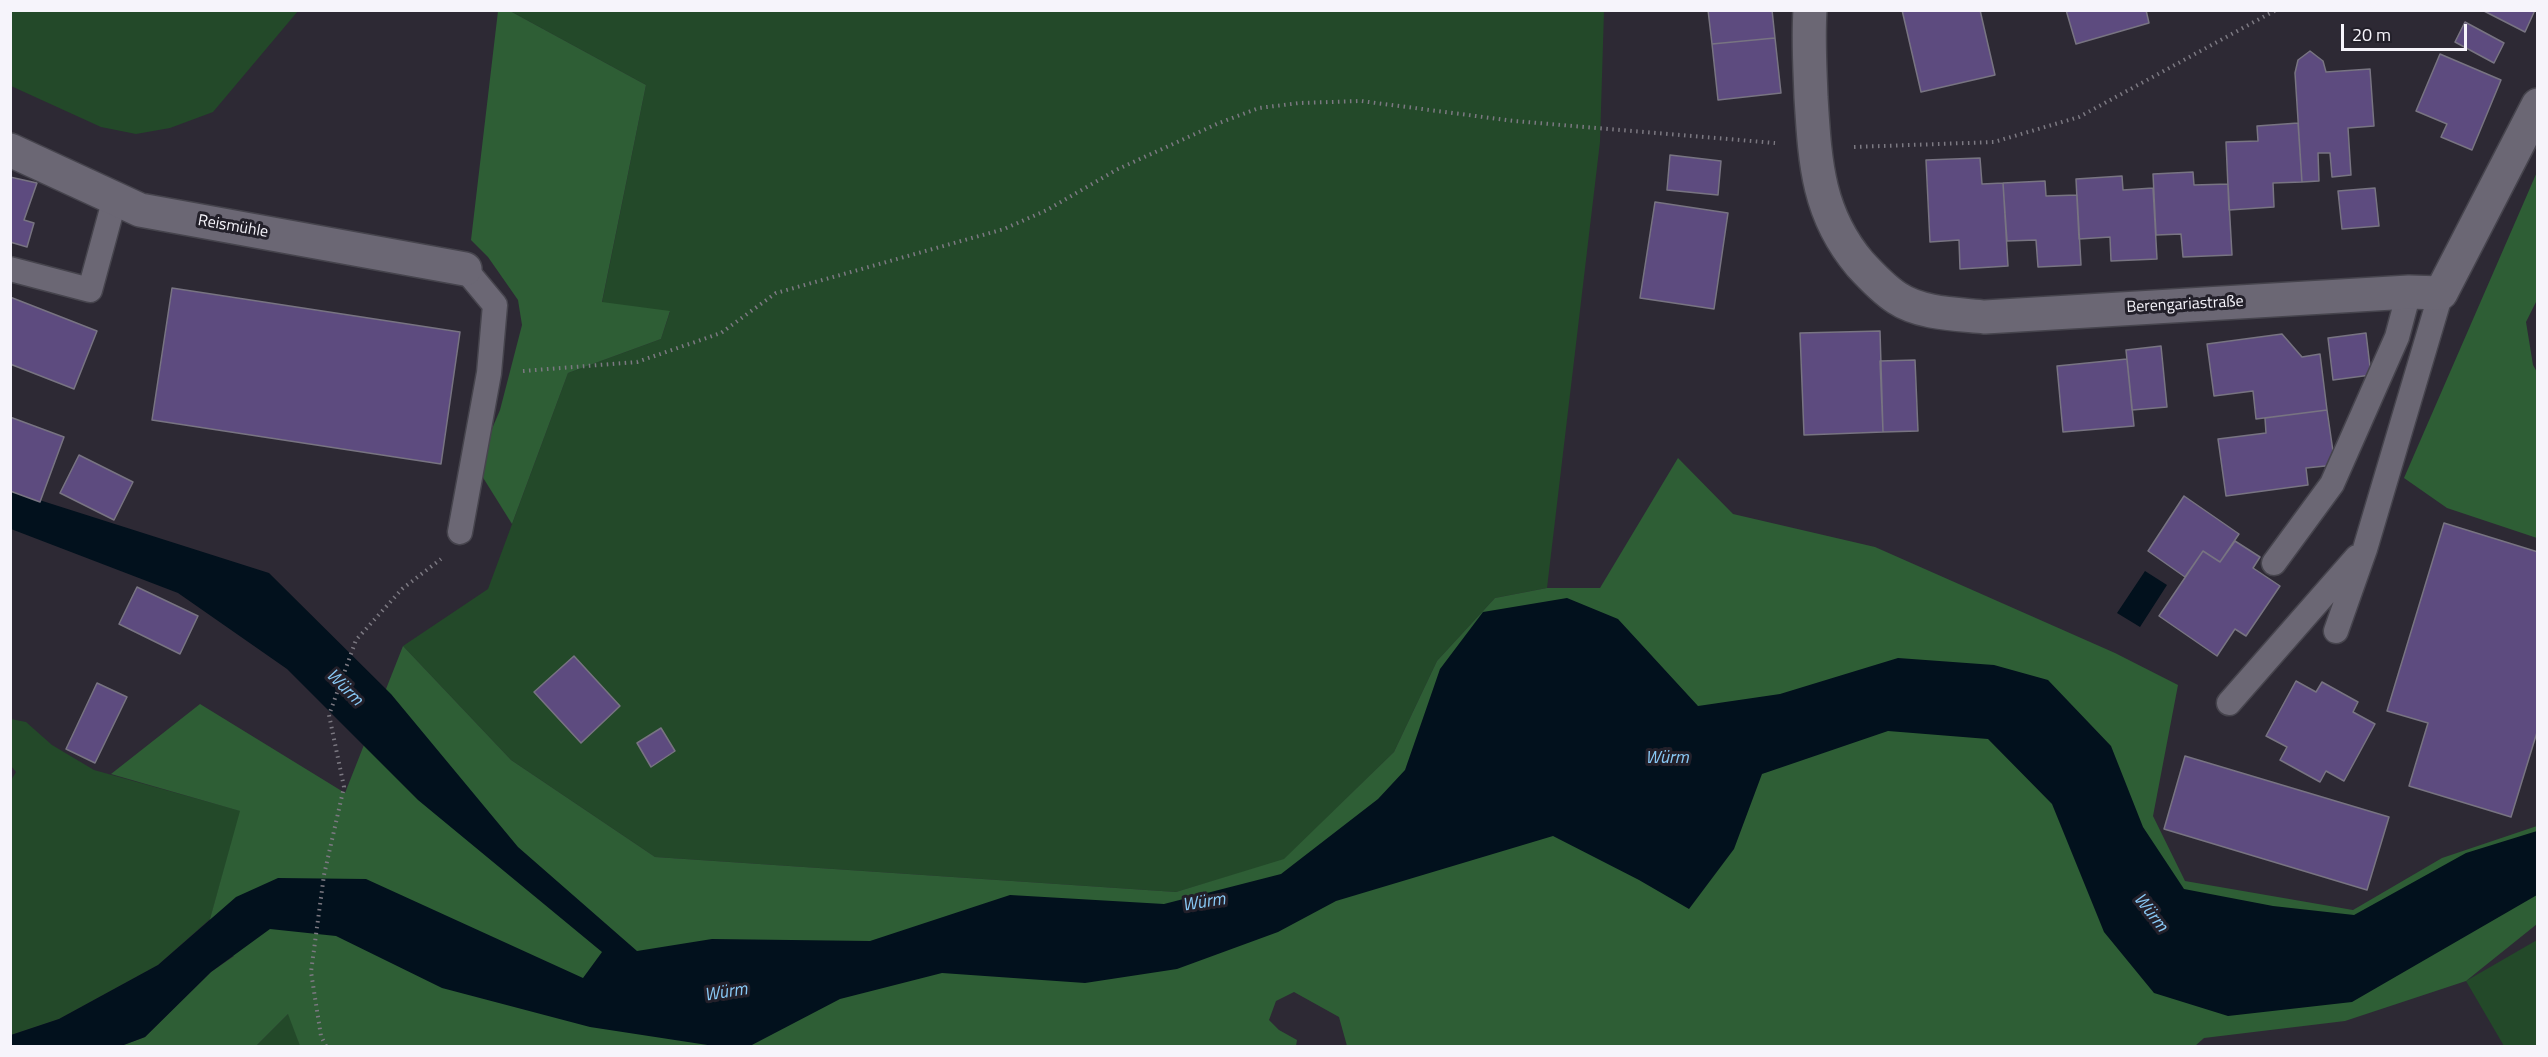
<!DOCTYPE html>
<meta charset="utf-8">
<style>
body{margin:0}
#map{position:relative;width:2548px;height:1057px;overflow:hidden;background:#2d2934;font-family:"Titillium Web",sans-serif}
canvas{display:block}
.frame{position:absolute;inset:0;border:12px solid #f6f4fb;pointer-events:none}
.scale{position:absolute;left:2341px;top:24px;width:126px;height:27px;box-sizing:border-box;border:3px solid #f6f4fb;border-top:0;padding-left:8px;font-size:18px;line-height:21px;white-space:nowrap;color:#f6f4fb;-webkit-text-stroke:4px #23202a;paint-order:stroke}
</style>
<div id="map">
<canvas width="2548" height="1057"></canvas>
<div class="frame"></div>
<div class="scale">20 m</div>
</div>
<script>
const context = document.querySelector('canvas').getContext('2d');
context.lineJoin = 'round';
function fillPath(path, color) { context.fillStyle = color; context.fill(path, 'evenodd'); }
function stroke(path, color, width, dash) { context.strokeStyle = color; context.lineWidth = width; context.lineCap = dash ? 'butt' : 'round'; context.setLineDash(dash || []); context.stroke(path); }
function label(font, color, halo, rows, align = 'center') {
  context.font = font + ' "Titillium Web",sans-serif'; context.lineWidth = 6; context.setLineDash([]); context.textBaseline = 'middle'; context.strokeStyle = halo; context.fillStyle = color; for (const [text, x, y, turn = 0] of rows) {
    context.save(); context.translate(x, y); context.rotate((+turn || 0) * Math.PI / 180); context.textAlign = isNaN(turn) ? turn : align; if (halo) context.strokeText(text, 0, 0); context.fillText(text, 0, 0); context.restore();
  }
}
const green = new Path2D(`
 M 10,11 L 11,10 L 298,11 L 213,112 L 170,128 L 136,134 L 101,127 L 11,86 Z
 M 510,11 L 1604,11 L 1600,142 L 1547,588 L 1495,598 L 1437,661 L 1394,752 L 1284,860 L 1176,892 L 655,857 L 511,760 L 403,646 L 488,589 L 568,373 L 661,339 L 670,312 L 602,303 L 646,85 Z
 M 11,719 L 26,722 L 52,745 L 94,770 L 241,811 L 210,919 L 158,965 L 59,1019 L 11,1035 L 10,782 L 16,772 L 11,766 Z
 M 2537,940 L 2537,1046 L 2504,1046 L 2466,981 Z
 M 289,1013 L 300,1046 L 256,1046 Z`);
const forest = new Path2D(`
 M 498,11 L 510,11 L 646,85 L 602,302 L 670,311 L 661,339 L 568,373 L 512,524 L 482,476 L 480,457 L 500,410 L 522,325 L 518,300 L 488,257 L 471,240 Z
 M 2537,172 L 2537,300 L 2526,322 L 2533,365 L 2537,372 L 2537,538 L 2447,508 L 2404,478 Z
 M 1678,458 L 1733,514 L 1875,547 L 2115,653 L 2178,685 L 2153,816 L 2185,881 L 2353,910 L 2442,858 L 2537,826 L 2537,924 L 2466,981 L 2345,1021 L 2204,1038 L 2195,1046 L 1347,1046 L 1339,1017 L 1294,992 L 1276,1001 L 1269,1020 L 1279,1030 L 1297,1040 L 1296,1046 L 300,1046 L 288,1014 L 256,1046 L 121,1046 L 145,1037 L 211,972 L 234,956 L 203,944 L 240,811 L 111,774 L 200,704 L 345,793 L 403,646 L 511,760 L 655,857 L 1176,892 L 1284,859 L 1394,752 L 1437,661 L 1495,598 L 1547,588 L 1600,588 Z`);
const water = new Path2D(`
 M 11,491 L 269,573 L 391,694 L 518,847 L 637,951 L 712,939 L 870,941 L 1010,895 L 1164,904 L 1281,874 L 1378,799 L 1405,770 L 1440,669 L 1483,612 L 1567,598 L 1618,619 L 1698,706 L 1780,694 L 1898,658 L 1994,665 L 2048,680 L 2111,746 L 2143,827 L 2184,889 L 2273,906 L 2354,915 L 2466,853 L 2537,831 L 2537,895 L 2352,1002 L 2228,1016 L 2154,993 L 2104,932 L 2052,804 L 1988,739 L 1888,731 L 1762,774 L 1734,849 L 1689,909 L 1639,880 L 1553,836 L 1336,901 L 1278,932 L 1177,969 L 1085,983 L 942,973 L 840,999 L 750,1046 L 714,1046 L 590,1027 L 442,988 L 336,936 L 270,929 L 211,972 L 145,1037 L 121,1046 L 11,1046 L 11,1035 L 59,1019 L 158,965 L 236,897 L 278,878 L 366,879 L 583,978 L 602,952 L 418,800 L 287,669 L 178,593 L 11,529 Z
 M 2145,571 L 2167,585 L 2140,627 L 2117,613 Z`);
const building = new Path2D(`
 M 1708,10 L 1772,10 L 1775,38 L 1712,44 Z
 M 1902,10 L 1980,10 L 1995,75 L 1921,92 Z
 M 2066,10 L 2146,10 L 2149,23 L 2076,44 Z
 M 2482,10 L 2535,10 L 2525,32 Z
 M 2465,22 L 2504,43 L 2494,63 L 2455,42 Z
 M 1775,38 L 1781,93 L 1718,100 L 1712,44 Z
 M 2310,51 L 2323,61 L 2326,72 L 2370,69 L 2374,126 L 2348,128 L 2351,175 L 2332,177 L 2330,153 L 2318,153 L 2319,181 L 2302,182 L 2295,73 L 2298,60 Z
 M 2440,54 L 2501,80 L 2472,150 L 2441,137 L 2447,124 L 2416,111 Z
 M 2298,123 L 2302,182 L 2273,183 L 2274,207 L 2229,210 L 2226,142 L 2258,141 L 2257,126 Z
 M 1670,155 L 1721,161 L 1718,195 L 1667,190 Z
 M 1980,158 L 1982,184 L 2003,183 L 2008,266 L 1960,269 L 1959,240 L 1930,242 L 1926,160 Z
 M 2193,172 L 2194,185 L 2228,184 L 2232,255 L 2183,257 L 2181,234 L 2156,235 L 2153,174 Z
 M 2122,176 L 2123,190 L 2153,188 L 2157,259 L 2111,261 L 2110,237 L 2079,239 L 2076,179 Z
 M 10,177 L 37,183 L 24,220 L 34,223 L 27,247 L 10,242 Z
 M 2045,181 L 2046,196 L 2077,195 L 2081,265 L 2038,267 L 2036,240 L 2007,241 L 2003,183 Z
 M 2375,188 L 2379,226 L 2342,229 L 2338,191 Z
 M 1655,202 L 1728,213 L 1714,309 L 1640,298 Z
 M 172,288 L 460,332 L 441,464 L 152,420 Z
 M 10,297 L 97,331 L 74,389 L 10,364 Z
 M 1880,331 L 1883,432 L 1804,435 L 1800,333 Z
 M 2366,333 L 2371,375 L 2333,380 L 2328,338 Z
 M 2282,334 L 2302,357 L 2320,354 L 2327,410 L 2256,419 L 2253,391 L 2214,396 L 2207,344 Z
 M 2161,346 L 2167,407 L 2132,410 L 2126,350 Z
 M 2127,359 L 2134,426 L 2063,432 L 2057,366 Z
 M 1915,360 L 1918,431 L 1883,432 L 1880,361 Z
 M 2327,410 L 2335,465 L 2306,468 L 2308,485 L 2226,496 L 2218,439 L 2266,433 L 2265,418 Z
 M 10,417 L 64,437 L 40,502 L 10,491 Z
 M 79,455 L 133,482 L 114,520 L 60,493 Z
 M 2184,496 L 2239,534 L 2220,562 L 2203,551 L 2185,577 L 2148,551 Z
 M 2444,523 L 2538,552 L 2538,729 L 2511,817 L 2409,786 L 2428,723 L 2387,711 Z
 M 2235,541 L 2260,557 L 2253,568 L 2280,586 L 2246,636 L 2235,629 L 2217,656 L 2159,616 L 2203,551 L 2220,562 Z
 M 137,587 L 198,616 L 180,654 L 119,624 Z
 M 574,656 L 620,706 L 581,743 L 534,692 Z
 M 2296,681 L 2316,692 L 2322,682 L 2358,702 L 2353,712 L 2375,724 L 2344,781 L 2326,771 L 2320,782 L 2280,760 L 2287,747 L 2266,736 Z
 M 97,683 L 127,697 L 95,763 L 66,749 Z
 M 661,728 L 675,751 L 651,767 L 637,743 Z
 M 2185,756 L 2389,817 L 2367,890 L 2164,829 Z`);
const path = new Path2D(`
 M 1854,147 L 1994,142 L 2079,117 L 2276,10
 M 523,371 L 637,362 L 721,333 L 776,293 L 1004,229 L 1047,210 L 1116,170 L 1219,123 L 1259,108 L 1299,103 L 1361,101 L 1514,121 L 1775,143
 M 326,1046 L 321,1036 L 311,972 L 324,875 L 344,787 L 329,715 L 356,640 L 402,589 L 441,559`);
const lane = new Path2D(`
 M 10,269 L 90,290 L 115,198
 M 460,532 L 489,373 L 495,305 L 465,269
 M 2274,563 L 2332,484 L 2397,337 L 2409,292
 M 2336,631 L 2365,549 L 2441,293
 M 2229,703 L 2357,557`);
const street = new Path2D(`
 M 1810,10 C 1808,40 1810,68 1811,97 C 1815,161 1817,213 1860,264 C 1871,276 1883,289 1897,298 C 1921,314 1957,314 1985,317 L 2409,292 L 2441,293 L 2538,105
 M 10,150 L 140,210 L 465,269`);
const streetNames = [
 ["Reismühle",233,227,10],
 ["Berengariastraße",2185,305,-3]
];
const waterNames = [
 ["Würm",344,688,45],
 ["Würm",1667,759],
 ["Würm",1204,903,-9],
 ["Würm",2150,913,52],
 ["Würm",726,993,-9]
];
fillPath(green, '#234929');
fillPath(forest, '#2e5e35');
fillPath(water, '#02111d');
fillPath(building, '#5d4b7f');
stroke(building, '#787482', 1.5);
stroke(lane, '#46444d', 27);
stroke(street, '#46444d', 36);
stroke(path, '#7c7982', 4, [1.5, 4.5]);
stroke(lane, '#6b6774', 24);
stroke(street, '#6b6774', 33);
label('16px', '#f6f4fb', '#23202a', streetNames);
label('italic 18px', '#89c9f6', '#23202a', waterNames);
</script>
